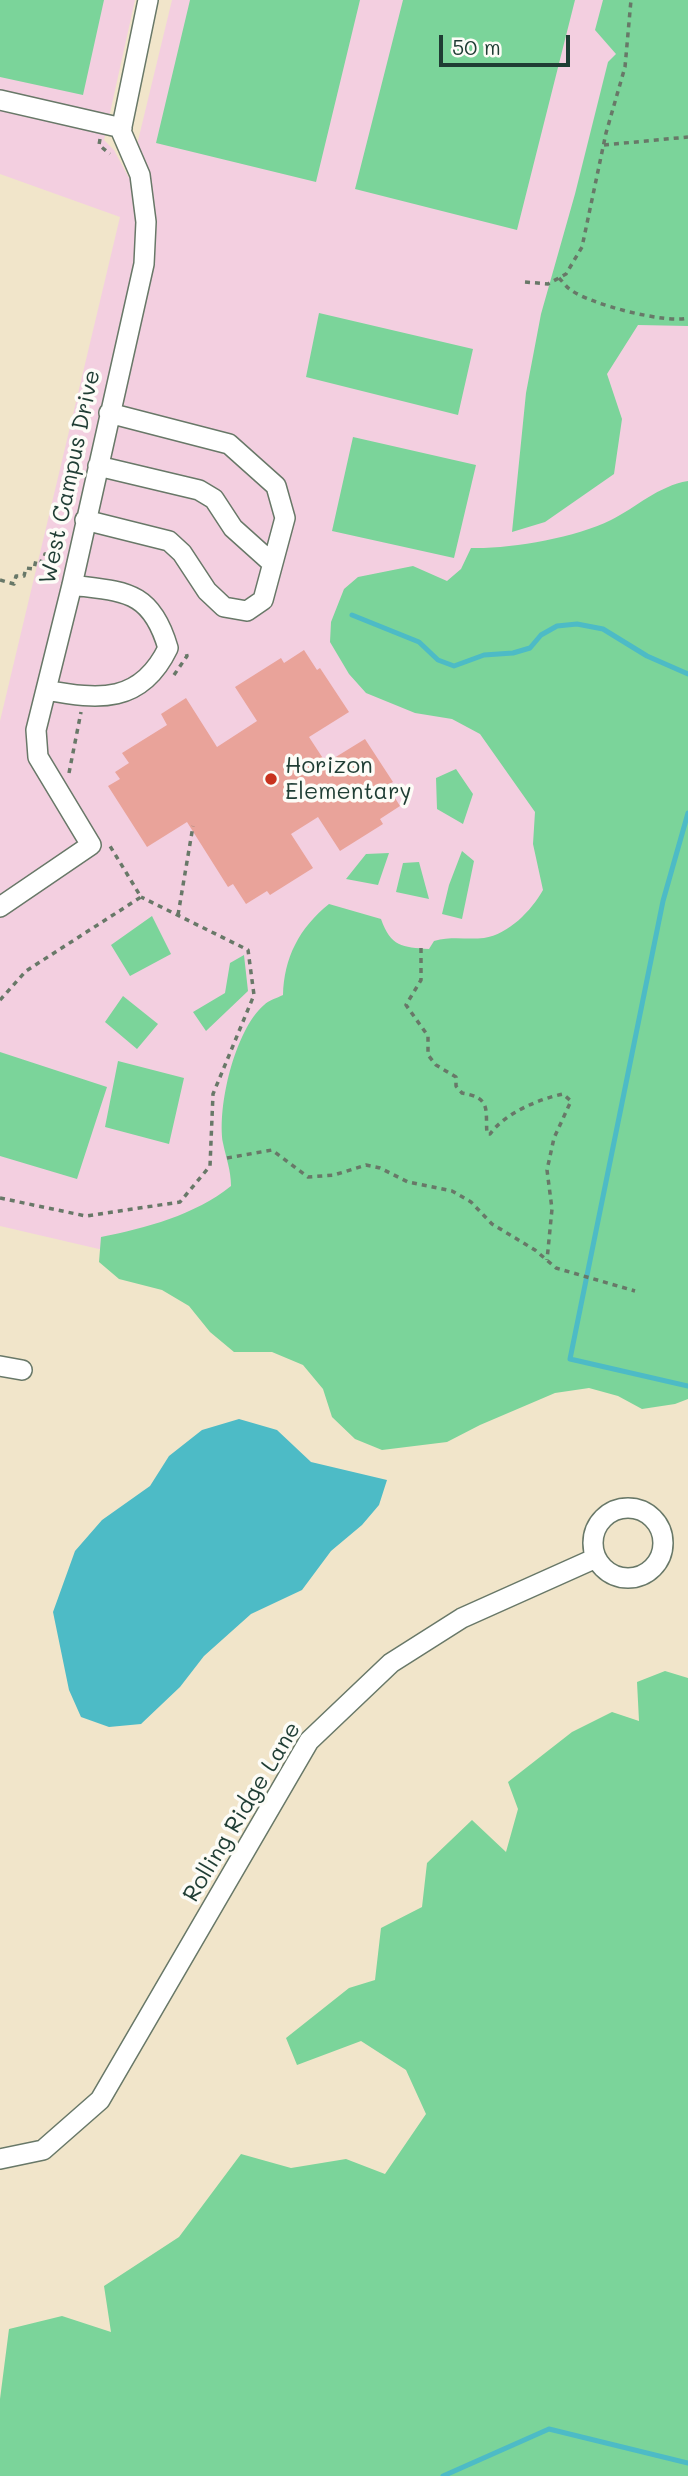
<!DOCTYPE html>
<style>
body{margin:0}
#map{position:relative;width:688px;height:2476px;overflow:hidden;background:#f1e5ca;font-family:Mali,sans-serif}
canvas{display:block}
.scale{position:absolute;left:439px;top:35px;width:131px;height:32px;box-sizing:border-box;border:4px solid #1f3d34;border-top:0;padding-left:9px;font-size:21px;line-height:24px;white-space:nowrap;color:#1f3d34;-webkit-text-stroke:5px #fdfcf7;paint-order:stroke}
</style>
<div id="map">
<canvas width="688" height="2476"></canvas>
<div class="scale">50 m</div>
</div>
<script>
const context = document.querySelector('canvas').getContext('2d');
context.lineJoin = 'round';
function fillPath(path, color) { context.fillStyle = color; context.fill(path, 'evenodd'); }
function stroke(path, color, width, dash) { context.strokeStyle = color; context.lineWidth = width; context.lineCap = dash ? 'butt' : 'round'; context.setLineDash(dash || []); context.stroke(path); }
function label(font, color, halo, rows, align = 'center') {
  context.font = font + ' Mali,sans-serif'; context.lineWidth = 7; context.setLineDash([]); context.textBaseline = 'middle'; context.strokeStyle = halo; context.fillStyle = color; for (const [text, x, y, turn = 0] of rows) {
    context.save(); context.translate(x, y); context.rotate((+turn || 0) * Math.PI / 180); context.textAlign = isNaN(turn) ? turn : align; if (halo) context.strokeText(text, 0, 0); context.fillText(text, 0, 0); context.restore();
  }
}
const built = new Path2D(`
 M 0,0 L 135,0 L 104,140 L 114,150 L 129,178 L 172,0 L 688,0 L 688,1386 L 0,1226 L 0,721 L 120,217 L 0,174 Z`);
const green = new Path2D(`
 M 0,0 L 104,0 L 83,95 L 0,77 Z
 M 190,0 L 360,0 L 316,182 L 156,143 Z
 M 403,0 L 575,0 L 517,230 L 355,189 Z
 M 603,0 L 688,0 L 688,326 L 638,325 L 607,374 L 622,419 L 614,474 L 545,522 L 512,532 L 526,393 L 541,314 L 575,194 L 608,62 L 616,54 L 595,30 Z
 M 319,313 L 473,349 L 458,415 L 306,377 Z
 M 353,437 L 476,465 L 454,558 L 332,531 Z
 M 688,481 L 688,1399 L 675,1404 L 642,1409 L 618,1396 L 589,1388 L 555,1393 L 480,1425 L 447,1442 L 382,1450 L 355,1439 L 332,1417 L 323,1389 L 303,1365 L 272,1352 L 234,1352 L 210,1332 L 189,1306 L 162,1290 L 119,1279 L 99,1262 L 101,1237 C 146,1228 195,1215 231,1186 C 231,1170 226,1158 223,1143 C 217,1106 235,1030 264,1005 C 269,1000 277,998 283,995 C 284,958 299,928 329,904 L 381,919 C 391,947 402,947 429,949 L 434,941 C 453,936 466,940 484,938 C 509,934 531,911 543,890 L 533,844 L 535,812 L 480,734 L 452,719 L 415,713 L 366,693 L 349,674 L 330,642 L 331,622 L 344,589 L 358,577 L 413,566 L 447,581 L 461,569 L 471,548 C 511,549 574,538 611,520 C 637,507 658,486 688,481 Z
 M 456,769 L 473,794 L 463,824 L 437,809 L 436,778 Z
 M 462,851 L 474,861 L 462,919 L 442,914 L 449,885 Z
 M 389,853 L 378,885 L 346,879 L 366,854 Z
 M 419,862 L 429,899 L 396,892 L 403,863 Z
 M 152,916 L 171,954 L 130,976 L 111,945 Z
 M 244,955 L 248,991 L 206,1031 L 193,1012 L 225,993 L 230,963 Z
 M 123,996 L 158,1024 L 137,1049 L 105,1022 Z
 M 0,1052 L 107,1087 L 77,1179 L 0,1156 Z
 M 118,1061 L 184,1078 L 169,1144 L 105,1127 Z
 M 665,1671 L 688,1678 L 688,2476 L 0,2476 L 0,2399 L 9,2329 L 62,2316 L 111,2332 L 104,2286 L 179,2237 L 241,2154 L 291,2168 L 346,2159 L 385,2174 L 426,2114 L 406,2070 L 361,2041 L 297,2065 L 286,2038 L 349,1988 L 375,1980 L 381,1928 L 422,1907 L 427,1863 L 472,1820 L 506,1852 L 518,1809 L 508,1782 L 572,1732 L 612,1712 L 639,1721 L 637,1682 Z`);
const water = new Path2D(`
 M 239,1419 L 277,1430 L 311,1462 L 387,1480 L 379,1505 L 362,1525 L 331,1551 L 302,1590 L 251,1614 L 204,1656 L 180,1687 L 141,1724 L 109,1727 L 81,1717 L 69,1690 L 53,1612 L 75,1551 L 102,1520 L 150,1486 L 169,1456 L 202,1430 Z`);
const stream = new Path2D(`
 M 352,615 L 419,642 L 438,660 L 454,666 L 484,655 L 513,653 L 530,648 L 541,635 L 557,626 L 577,624 L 603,629 L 647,656 L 688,674
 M 688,813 L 663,901 L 570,1359 L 688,1386
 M 443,2476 L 549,2429 L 688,2463`);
const building = new Path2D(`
 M 304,650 L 317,670 L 320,668 L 349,712 L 309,737 L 326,763 L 365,739 L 393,782 L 387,785 L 400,806 L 380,819 L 383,824 L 340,851 L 318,817 L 291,834 L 313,868 L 270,895 L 267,891 L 246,904 L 233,884 L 228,887 L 187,822 L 147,847 L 108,786 L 120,779 L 115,772 L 129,763 L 122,753 L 167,725 L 161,714 L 186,698 L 217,747 L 257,721 L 235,687 L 281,658 L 284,663 Z`);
const path = new Path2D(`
 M 100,139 L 99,145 L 110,154
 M 604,145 L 688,137
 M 559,278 C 563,282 566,287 571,290 C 589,304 666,324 688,318
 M 525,282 L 548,284 L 566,274 L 582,247 L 606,133 L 625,67 L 631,0
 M 0,580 L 14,584 L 16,576 L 24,576 L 26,568 L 34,569 L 36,560 L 43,562 L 45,554 L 61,557
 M 174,675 L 187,656 L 186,652
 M 69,773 L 81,712
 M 178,915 L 193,826
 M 421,948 L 421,980 L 406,1005 L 428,1036 L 428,1055 L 436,1065 L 456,1077 L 456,1086 L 462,1093 C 492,1098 485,1110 487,1134 L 490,1134 C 505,1113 539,1099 563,1094 L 571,1101 L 554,1138 L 547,1170 L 552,1209 L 547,1260
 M 0,1000 L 26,971 L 141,897 L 110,846
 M 227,1158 L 272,1150 L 308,1177 L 334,1175 L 366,1165 L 380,1168 L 408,1182 L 452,1191 L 471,1202 L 492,1224 L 535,1250 L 556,1268 L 635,1291
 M 0,1198 L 86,1216 L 180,1202 L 210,1166 L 213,1094 L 254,995 L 248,950 L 141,897`);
const minor = new Path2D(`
 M 0,100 L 122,128
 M 98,466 L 199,490 L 214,499 L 233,528 L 272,563
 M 85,520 L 169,541 L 182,553 L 207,591 L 224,607 L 247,611 L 263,600 L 285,518 L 276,486 L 229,444 L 109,413
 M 46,690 C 99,700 141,704 168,648 C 151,590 125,592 72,585
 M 0,907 L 91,845 L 38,757 L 36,730 L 72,585 L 144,264 L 146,222 L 140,175 L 121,131 L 148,0
 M 0,1366 L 22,1370
 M593 1543a35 35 0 1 1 70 0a35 35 0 1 1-70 0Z
 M 0,2159 L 43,2150 L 100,2100 L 309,1741 L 391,1663 L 462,1618 L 596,1558`);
const markers = [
 [271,779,7,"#c8321e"]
];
const streetNames = [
 ["West Campus Drive",70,477,-78],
 ["Rolling Ridge Lane",242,1812,-59]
];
const poiNames = [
 ["Horizon",285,766],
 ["Elementary",285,792]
];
fillPath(built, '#f3cfe0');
fillPath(green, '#7bd49a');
fillPath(water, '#4dbbc6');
stroke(stream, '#4dbbc6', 5);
fillPath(building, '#e9a39a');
stroke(minor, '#687868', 22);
stroke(path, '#687868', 3.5, [5, 5]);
stroke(minor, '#fff', 19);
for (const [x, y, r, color] of markers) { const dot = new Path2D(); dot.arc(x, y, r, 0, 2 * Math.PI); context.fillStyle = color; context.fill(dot); stroke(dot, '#fdfcf7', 2.5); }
label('23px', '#1f3d34', '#fdfcf7', streetNames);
label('23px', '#1f3d34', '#fdfcf7', poiNames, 'left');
</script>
